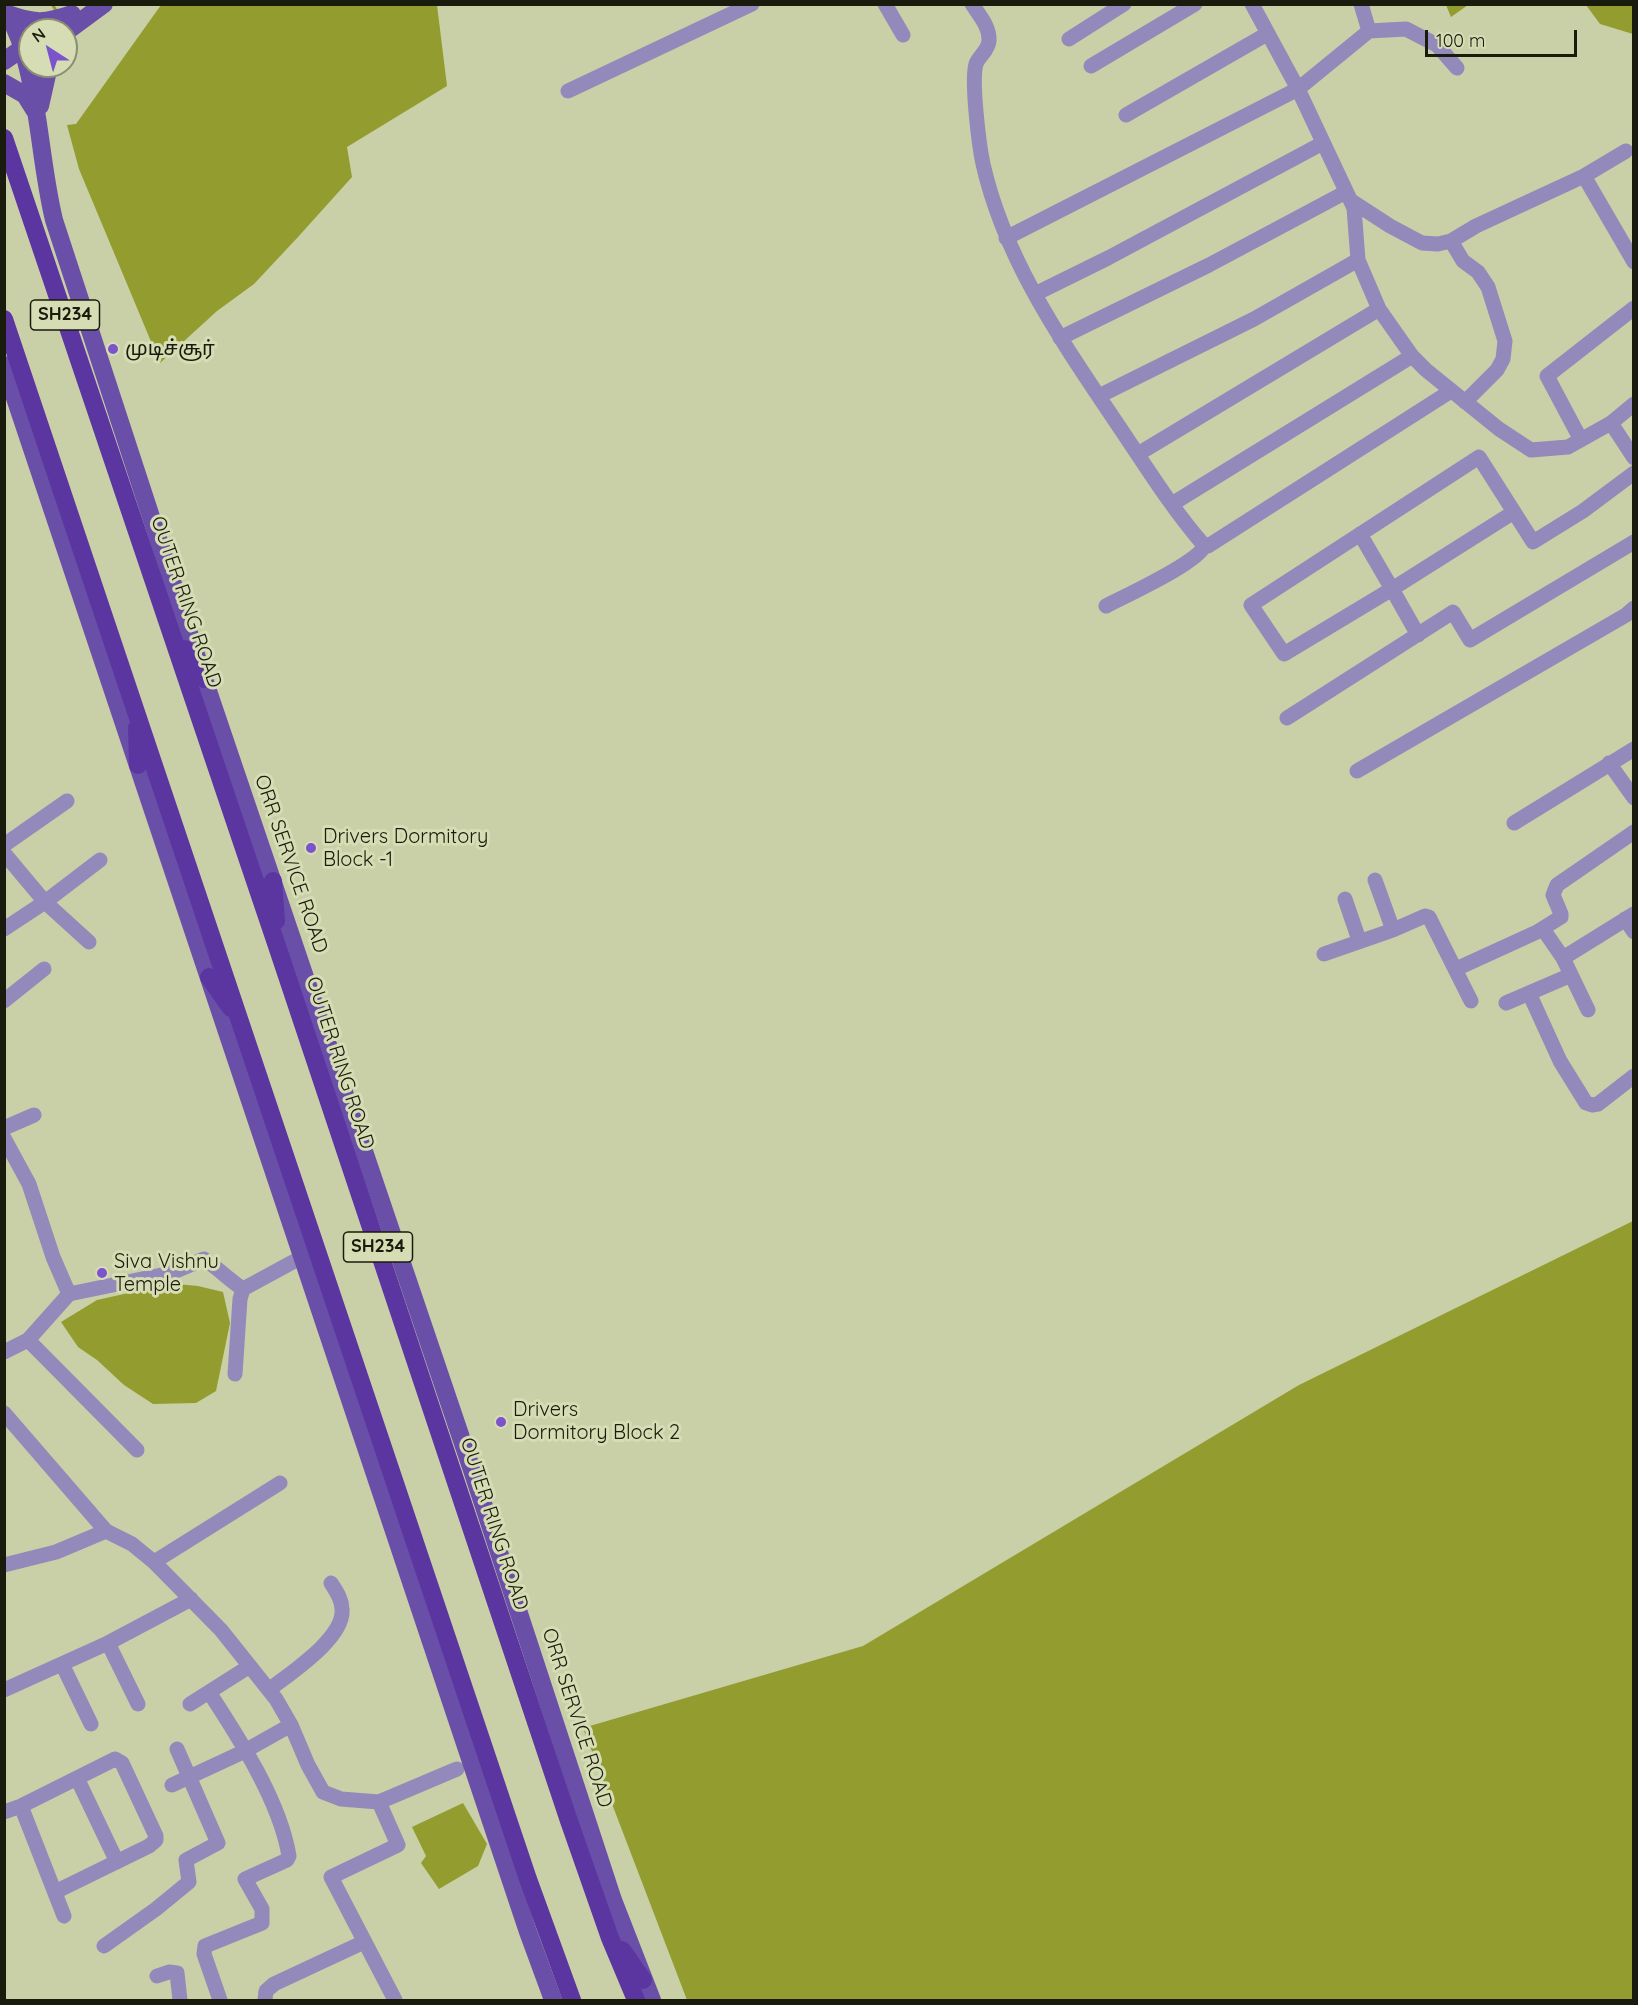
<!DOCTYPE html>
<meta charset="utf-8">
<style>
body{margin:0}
#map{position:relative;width:1638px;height:2005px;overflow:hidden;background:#c9cfa7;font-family:Quicksand,sans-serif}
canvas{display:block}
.frame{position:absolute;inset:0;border:6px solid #191b0d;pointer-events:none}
.north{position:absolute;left:18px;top:18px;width:60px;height:60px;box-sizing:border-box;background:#d6dcb4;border:2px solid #8a8f71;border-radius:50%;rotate:324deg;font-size:16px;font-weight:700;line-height:24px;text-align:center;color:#191b0d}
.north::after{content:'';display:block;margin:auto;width:21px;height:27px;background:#7b53cd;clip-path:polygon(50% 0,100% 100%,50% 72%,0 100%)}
.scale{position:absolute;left:1425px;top:30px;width:152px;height:27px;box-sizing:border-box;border:3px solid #191b0d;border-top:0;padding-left:8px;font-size:18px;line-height:21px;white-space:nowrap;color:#191b0d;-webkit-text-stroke:4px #d6dcb4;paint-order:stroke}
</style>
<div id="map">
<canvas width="1638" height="2005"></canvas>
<div class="frame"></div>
<div class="north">N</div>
<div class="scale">100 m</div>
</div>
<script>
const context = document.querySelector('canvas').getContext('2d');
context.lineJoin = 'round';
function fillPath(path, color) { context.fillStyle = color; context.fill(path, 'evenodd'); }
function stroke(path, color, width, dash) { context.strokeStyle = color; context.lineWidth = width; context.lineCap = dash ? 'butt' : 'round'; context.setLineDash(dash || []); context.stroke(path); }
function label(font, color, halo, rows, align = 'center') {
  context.font = font + ' Quicksand,"Noto Sans Tamil",sans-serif'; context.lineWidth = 6; context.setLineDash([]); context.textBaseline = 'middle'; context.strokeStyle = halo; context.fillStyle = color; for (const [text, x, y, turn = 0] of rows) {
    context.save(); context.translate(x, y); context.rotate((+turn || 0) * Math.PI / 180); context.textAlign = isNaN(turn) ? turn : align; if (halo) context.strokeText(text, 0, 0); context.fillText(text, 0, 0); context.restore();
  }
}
const water = new Path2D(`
 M 161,5 L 437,5 L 447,86 L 347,147 L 352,177 L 298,237 L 254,284 L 217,311 L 160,363 L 79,169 L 67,125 L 76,124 Z
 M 1446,5 L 1468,5 L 1451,17 Z
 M 1586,5 L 1633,5 L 1633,34 L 1600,24 Z
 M 1633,1221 L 1633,2000 L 687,2000 L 583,1728 L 863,1646 L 1299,1385 Z
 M 166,1283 L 198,1286 L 223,1292 L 230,1323 L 216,1391 L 196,1403 L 153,1404 L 124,1385 L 97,1360 L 78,1347 L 61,1322 L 97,1300 L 142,1290 Z
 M 463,1803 L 487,1844 L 478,1866 L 439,1889 L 421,1863 L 426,1856 L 412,1827 Z`);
const stream = new Path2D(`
 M 52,4 L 57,12`);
const minor = new Path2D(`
 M 885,4 L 903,35
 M 972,4 C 979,15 990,27 989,41 C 988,51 979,56 976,64 C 971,81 979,145 983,164 C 1005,261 1063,343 1118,425 C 1145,465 1171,507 1202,543 L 1208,546 L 1451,391
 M 1252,4 L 1298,89 L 1354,208 L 1358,260 L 1379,309 L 1412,356 L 1426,370 L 1499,429 L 1531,450 L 1568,447 L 1611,423 L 1634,404
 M 1361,4 L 1369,31
 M 1069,39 L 1124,4
 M 1091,66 L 1195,4
 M 568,91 L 752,4
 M 1126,115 L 1267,34
 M 1584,176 L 1634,262
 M 1350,200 L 1390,226 L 1422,243 L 1438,244 L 1451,241 L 1476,226 L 1584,176 L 1626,151
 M 1006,238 L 1298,89 L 1369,31 L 1406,29 L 1437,45 L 1457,68
 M 1451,241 L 1463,261 L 1478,272 L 1488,287 L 1505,341 L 1503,359 L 1497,370 L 1465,402
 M 1035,294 L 1108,258 L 1323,143
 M 1060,338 L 1209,265 L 1346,192
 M 1099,396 L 1254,319 L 1358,260
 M 1611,423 L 1634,458
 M 1581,440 L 1547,376 L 1634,308
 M 1138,454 L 1379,309
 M 1172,504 L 1412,356
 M 1360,534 L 1392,589 L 1284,654 L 1251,605 L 1479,457 L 1514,512
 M 1106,606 C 1127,595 1198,563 1205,545
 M 1418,635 L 1392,589 L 1514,512 L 1533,542 L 1583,511 L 1634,473
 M 1287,718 L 1453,612 L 1470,640 L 1634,542
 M 1609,763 L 1634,798
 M 1357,771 L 1626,615 L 1634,608
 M 1514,823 L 1634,749
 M 4,845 L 67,801
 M 4,853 L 45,902 L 89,942
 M 1375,880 L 1393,930
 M 1345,899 L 1359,940
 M 1625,919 L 1634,932
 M 4,929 L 45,902 L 100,860
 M 1543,929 L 1563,958 L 1588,1010
 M 1324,954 L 1393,930 L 1425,916 L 1429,917 L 1471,1001
 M 1563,958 L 1634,914
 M 1456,969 L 1537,932 L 1561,917 L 1561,914 L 1553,895 L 1557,885 L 1634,832
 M 1529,993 L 1560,1061 L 1586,1103 L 1592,1105 L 1598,1104 L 1634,1076
 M 4,1001 L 44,969
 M 1506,1003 L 1571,975
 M 4,1128 L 34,1115
 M 4,1138 L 29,1184 L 53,1257 L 69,1294 L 28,1340 L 137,1450
 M 69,1294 L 171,1273 L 204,1259 C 218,1268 229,1280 243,1289
 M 4,1352 L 28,1340
 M 235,1374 L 240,1299 L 243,1289 L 302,1257
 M 4,1413 L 106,1531 L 132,1544 L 154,1562 L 221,1630 L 276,1699 L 291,1725 L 308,1765 L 323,1792 L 341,1799 L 379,1802 L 457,1769
 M 154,1562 L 280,1483
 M 4,1565 L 56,1552 L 106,1531
 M 108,1643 L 138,1704
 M 62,1664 L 91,1724
 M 4,1690 L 108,1643 L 191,1599
 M 269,1690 C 290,1673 345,1638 342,1609 C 342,1599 336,1591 331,1583
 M 209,1692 C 239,1738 280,1801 289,1856 L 287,1860 L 245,1879 L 262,1909 L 262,1923 L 205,1946 L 204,1954 L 220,2000
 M 190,1704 L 250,1666
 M 77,1778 L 117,1862
 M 172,1785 L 243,1752 L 291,1725
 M 379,1802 L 398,1845 L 331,1877 L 395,2000
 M 21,1806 L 64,1916
 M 4,1812 L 21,1806 L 115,1759 L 122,1763 L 156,1836 L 156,1840 L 149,1846 L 55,1892
 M 104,1946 L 156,1909 L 189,1882 L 186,1860 L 218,1843 L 177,1749
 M 157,1976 L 169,1972 L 177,1973 L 180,2000
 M 265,2000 L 266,1991 L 274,1984 L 364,1942`);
const major = new Path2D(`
 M 4,9 C 17,27 23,48 28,69 C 40,119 42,170 54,220 L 204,679 L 472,1470 L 613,1900 L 652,2000
 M 8,14 C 34,24 46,23 72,14
 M 66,32 L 104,4
 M 4,61 L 30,43
 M 4,83 L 25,95 L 35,111
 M 40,106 L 49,66
 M 4,365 L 528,1932 L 553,2000`);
const highway = new Path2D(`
 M 4,138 L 278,949 L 569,1821 L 610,1938 L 636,2000
 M 4,319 L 528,1879 L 572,2000
 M 185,649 L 204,679
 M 137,728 L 138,765
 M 273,881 L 276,921
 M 209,977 L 231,1008
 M 622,1950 L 643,1980`);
const markers = [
 [113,349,6,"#7b53cd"],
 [311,848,6,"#7b53cd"],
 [102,1273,6,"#7b53cd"],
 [501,1422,6,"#7b53cd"]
];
const shields = [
 [65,315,69],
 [378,1247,69]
];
const shieldNames = [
 ["SH234",65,315],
 ["SH234",378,1247]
];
const poiNames = [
 ["முடிச்சூர்",125,349],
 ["Drivers Dormitory",323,837],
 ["Block -1",323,860],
 ["Siva Vishnu",114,1262],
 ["Temple",114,1285],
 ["Drivers",513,1410],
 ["Dormitory Block 2",513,1433]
];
const streetNames = [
 ["OUTER RING ROAD",186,602,71],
 ["ORR SERVICE ROAD",291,864,71],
 ["OUTER RING ROAD",340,1063,72],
 ["OUTER RING ROAD",494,1524,72],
 ["ORR SERVICE ROAD",577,1718,72]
];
fillPath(water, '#929c2f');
stroke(stream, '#929c2f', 3);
stroke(minor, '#9489bb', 15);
stroke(major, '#6a4fa8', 18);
stroke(highway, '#5b36a1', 18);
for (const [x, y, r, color] of markers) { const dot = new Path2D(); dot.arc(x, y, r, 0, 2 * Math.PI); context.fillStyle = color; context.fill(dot); stroke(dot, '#d6dcb4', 2); }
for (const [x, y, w] of shields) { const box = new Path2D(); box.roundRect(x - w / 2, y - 15, w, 30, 4.5); context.fillStyle = '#d6dcb4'; context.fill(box); stroke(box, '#191b0d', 1.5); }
label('bold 18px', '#191b0d', null, shieldNames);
label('20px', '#191b0d', '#d6dcb4', poiNames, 'left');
label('20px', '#191b0d', '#d6dcb4', streetNames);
</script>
